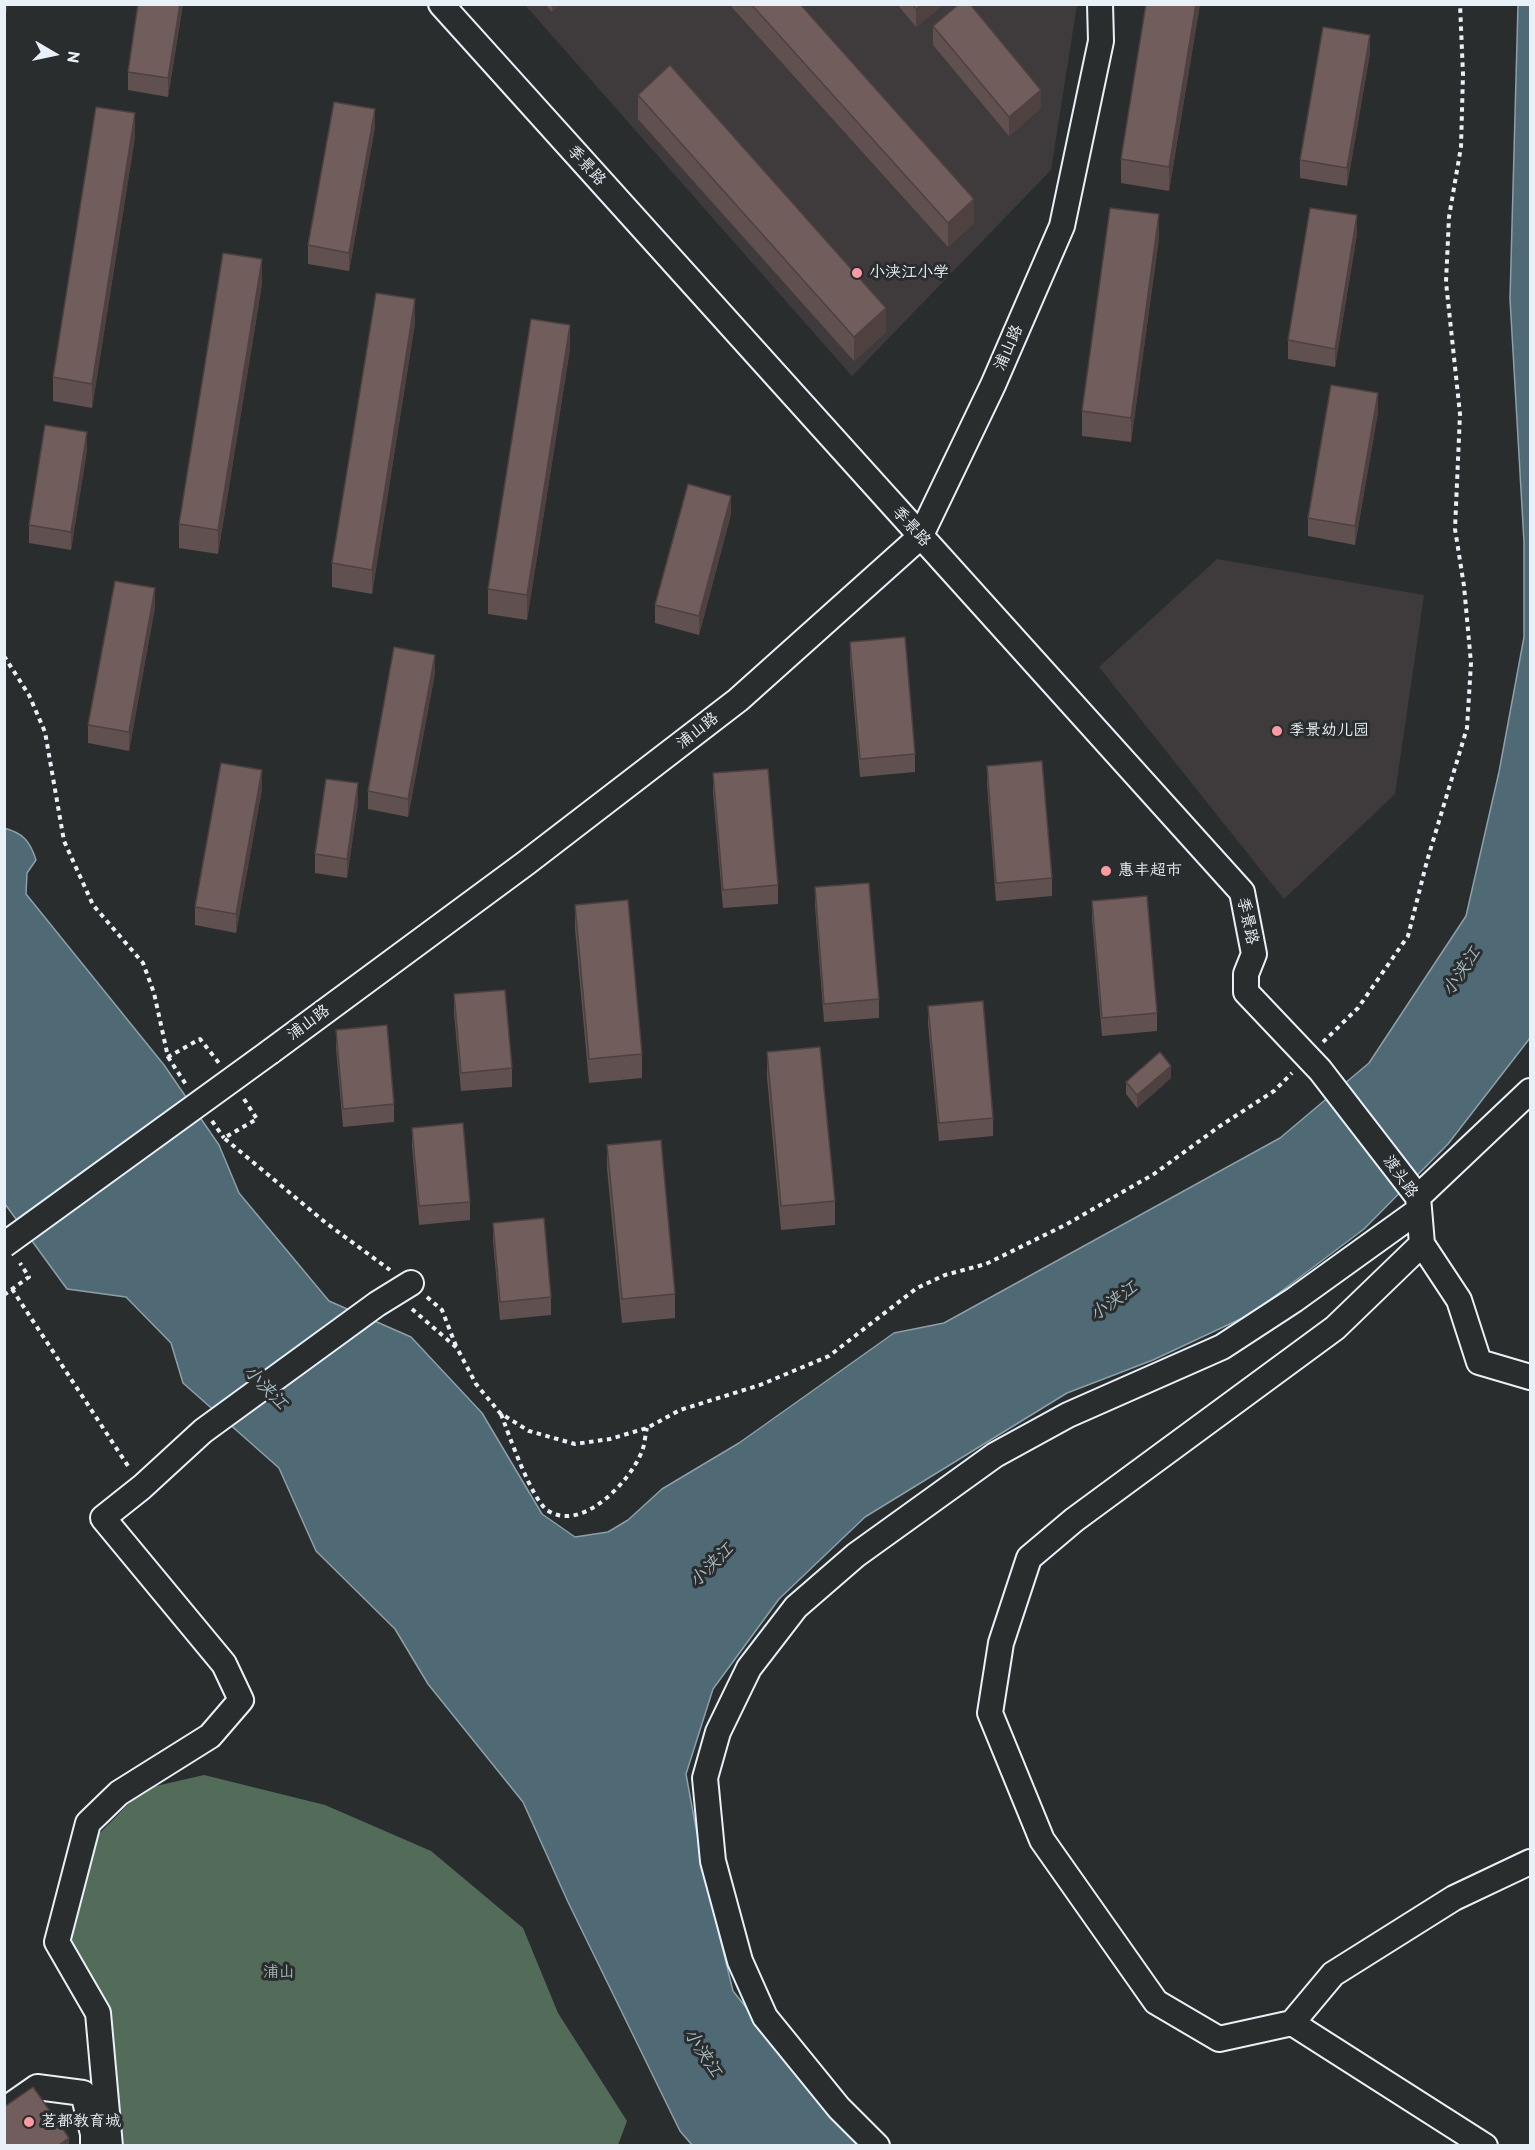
<!DOCTYPE html>
<meta charset="utf-8">
<style>
body{margin:0}
#map{position:relative;width:1535px;height:2150px;overflow:hidden;background:#2a2d2e;font-family:"Balsamiq Sans",sans-serif}
canvas{display:block}
.frame{position:absolute;inset:0;border:6px solid #e8f1f8;pointer-events:none}
.north{position:absolute;left:24px;top:24px;width:60px;height:60px;-webkit-text-stroke:4px #2a2d2e;paint-order:stroke;rotate:99deg;font-size:16px;font-weight:700;line-height:24px;text-align:center;color:#e8f1f8}
.north::after{content:'';display:block;margin:auto;width:21px;height:27px;background:#e8f1f8;clip-path:polygon(50% 0,100% 100%,50% 72%,0 100%)}
</style>
<div id="map">
<canvas width="1535" height="2150"></canvas>
<div class="frame"></div>
<div class="north">N</div>
</div>
<script>
const context = document.querySelector('canvas').getContext('2d');
context.lineJoin = 'round';
function fillPath(path, color) { context.fillStyle = color; context.fill(path, 'evenodd'); }
function stroke(path, color, width, dash) { context.strokeStyle = color; context.lineWidth = width; context.lineCap = dash ? 'butt' : 'round'; context.setLineDash(dash || []); context.stroke(path); }
function label(font, color, halo, rows, align = 'center') {
  context.font = font + ' "Balsamiq Sans","LXGW WenKai TC",sans-serif'; context.lineWidth = 6; context.setLineDash([]); context.textBaseline = 'middle'; context.strokeStyle = halo; context.fillStyle = color; for (const [text, x, y, turn = 0] of rows) {
    context.save(); context.translate(x, y); context.rotate((+turn || 0) * Math.PI / 180); context.textAlign = isNaN(turn) ? turn : align; if (halo) context.strokeText(text, 0, 0); context.fillText(text, 0, 0); context.restore();
  }
}
const built = new Path2D(`
 M 525,5 L 1077,5 L 1051,170 L 852,376 Z
 M 1217,559 L 1424,595 L 1395,794 L 1284,899 L 1099,667 Z`);
const green = new Path2D(`
 M 204,1775 L 325,1805 L 431,1851 L 523,1928 L 558,2013 L 627,2121 L 618,2145 L 124,2145 L 110,2010 L 64,1928 L 92,1841 L 143,1789 Z`);
const water = new Path2D(`
 M 1518,5 L 1530,5 L 1530,1038 L 1448,1144 L 1364,1229 L 1251,1314 L 1153,1360 L 1067,1393 L 865,1517 L 779,1599 L 713,1689 L 686,1774 L 705,1877 L 733,1991 L 836,2120 L 863,2145 L 692,2145 L 680,2131 L 568,1902 L 523,1802 L 428,1684 L 395,1629 L 316,1551 L 279,1468 L 183,1383 L 171,1343 L 126,1297 L 67,1289 L 5,1204 L 4,828 C 23,833 30,841 36,860 L 27,873 L 26,894 L 164,1065 L 219,1145 L 239,1193 L 329,1301 L 411,1337 L 482,1413 L 542,1514 L 575,1537 L 608,1532 L 628,1520 L 662,1489 L 739,1443 L 894,1333 L 944,1323 L 1280,1138 L 1369,1063 L 1466,916 L 1499,772 L 1524,637 L 1524,542 L 1510,299 Z`);
const path = new Path2D(`
 M 4,656 L 29,695 L 45,732 L 64,841 L 93,905 L 143,963 L 154,993 L 168,1057 L 200,1039 L 219,1063
 M 1323,1042 L 1358,1008 L 1408,936 L 1427,861 L 1467,728 L 1471,663 L 1464,586 L 1455,529 L 1460,414 L 1446,282 L 1449,217 L 1461,147 L 1463,74 L 1460,4
 M 168,1057 L 187,1086
 M 244,1099 L 257,1119 L 224,1138 L 326,1223 L 390,1270
 M 212,1121 L 224,1138
 M 12,1289 L 130,1469
 M 4,1295 L 29,1277 L 20,1263
 M 427,1297 L 442,1310 L 456,1346
 M 412,1309 L 457,1348 L 476,1384 L 500,1413 L 529,1431 L 575,1444 L 610,1439 L 647,1428 L 680,1410 L 760,1385 L 829,1356 L 917,1288 L 945,1275 L 986,1264 L 1067,1224 L 1154,1174 L 1220,1126 L 1274,1091 L 1292,1073
 M 501,1414 C 509,1435 531,1498 547,1510 C 581,1534 631,1481 642,1451 C 645,1444 645,1435 647,1428`);
const minor = new Path2D(`
 M 441,4 L 1242,892 L 1254,954 L 1246,974 L 1246,992 L 1320,1070 L 1418,1197 L 1422,1244 L 1459,1300 L 1479,1362 L 1530,1377
 M 270,1052 L 526,863 L 738,700 L 920,537 L 993,385 L 1062,226 L 1101,41 L 1100,4
 M 1418,1197 L 1530,1091
 M 1422,1244 L 1335,1328 L 1074,1520 L 1029,1558 L 1001,1643 L 990,1713 L 1042,1840 L 1156,2002 L 1219,2039 L 1292,2023 L 1333,1974 L 1454,1898 L 1530,1862
 M 1292,2023 L 1485,2146
 M 4,2110 L 37,2087 L 83,2093 L 93,2134 L 93,2146
 M 110,2146 L 98,2013 L 57,1942 L 88,1823 L 119,1793 L 210,1736 L 241,1700 L 224,1664 L 103,1518 L 142,1487 L 203,1431 L 377,1304 L 411,1283
 M 877,2146 L 839,2108 L 765,2017 L 740,1961 L 713,1861 L 705,1778 L 718,1732 L 749,1668 L 796,1607 L 856,1555 L 995,1455 L 1068,1415 L 1222,1347 L 1294,1300 L 1419,1210`);
const minorBridge = new Path2D(`
 M 4,1245 L 270,1052`);
const wall = new Path2D(`
 M 183,4 L 168,97 L 128,90 L 128,72 Z
 M 545,4 L 560,4 L 552,12 Z
 M 729,4 L 800,4 L 974,223 L 948,247 Z
 M 897,4 L 944,4 L 916,27 Z
 M 1146,4 L 1200,4 L 1169,191 L 1121,183 L 1121,159 Z
 M 933,26 L 1041,108 L 1009,136 L 933,45 Z
 M 1370,53 L 1347,186 L 1300,178 L 1300,160 Z
 M 638,95 L 886,332 L 854,361 L 638,119 Z
 M 375,127 L 349,271 L 308,264 L 308,245 Z
 M 135,137 L 92,408 L 53,401 L 53,377 Z
 M 1357,234 L 1335,367 L 1288,359 L 1288,340 Z
 M 1159,238 L 1131,442 L 1082,436 L 1082,411 Z
 M 262,284 L 218,554 L 179,548 L 179,524 Z
 M 415,323 L 372,594 L 332,587 L 332,563 Z
 M 570,349 L 527,620 L 488,614 L 488,589 Z
 M 1378,412 L 1355,545 L 1308,536 L 1308,518 Z
 M 87,450 L 71,550 L 29,543 L 29,525 Z
 M 731,514 L 699,635 L 655,623 L 655,605 Z
 M 155,607 L 129,751 L 88,743 L 88,725 Z
 M 850,642 L 915,754 L 915,772 L 860,777 L 850,661 Z
 M 435,673 L 408,817 L 368,809 L 368,791 Z
 M 987,766 L 1052,878 L 1052,896 L 996,901 L 987,785 Z
 M 713,773 L 778,885 L 778,904 L 723,908 L 713,792 Z
 M 262,789 L 236,933 L 195,925 L 195,907 Z
 M 358,802 L 347,878 L 315,873 L 315,854 Z
 M 815,887 L 879,999 L 879,1018 L 824,1022 L 815,906 Z
 M 1092,901 L 1157,1013 L 1157,1031 L 1102,1036 L 1092,919 Z
 M 575,905 L 642,1054 L 642,1078 L 589,1083 L 575,929 Z
 M 454,994 L 512,1068 L 512,1087 L 461,1091 L 454,1013 Z
 M 928,1006 L 993,1118 L 993,1136 L 939,1141 L 928,1024 Z
 M 336,1030 L 394,1104 L 394,1122 L 343,1127 L 336,1048 Z
 M 767,1052 L 835,1201 L 835,1225 L 781,1230 L 767,1077 Z
 M 1171,1078 L 1137,1108 L 1126,1094 L 1126,1082 Z
 M 412,1128 L 470,1202 L 470,1220 L 419,1225 L 412,1146 Z
 M 607,1145 L 675,1294 L 675,1318 L 622,1323 L 607,1169 Z
 M 493,1223 L 551,1297 L 551,1315 L 500,1320 L 493,1241 Z`);
const shadedWall = new Path2D(`
 M 4,4 L 8,4 L 4,23 Z
 M 180,4 L 183,4 L 168,97 L 168,78 Z
 M 552,4 L 560,4 L 552,12 Z
 M 922,4 L 944,4 L 916,27 L 916,9 Z
 M 1196,4 L 1200,4 L 1169,191 L 1169,167 Z
 M 1370,35 L 1370,53 L 1347,186 L 1347,168 Z
 M 1041,90 L 1041,108 L 1009,136 L 1009,117 Z
 M 375,109 L 375,127 L 349,271 L 349,253 Z
 M 135,113 L 135,137 L 92,408 L 92,384 Z
 M 974,199 L 974,223 L 948,247 L 948,223 Z
 M 1159,214 L 1159,238 L 1131,442 L 1131,418 Z
 M 1357,215 L 1357,234 L 1335,367 L 1335,349 Z
 M 262,259 L 262,284 L 218,554 L 218,530 Z
 M 415,299 L 415,323 L 372,594 L 372,570 Z
 M 886,308 L 886,332 L 854,361 L 854,337 Z
 M 570,325 L 570,349 L 527,620 L 527,595 Z
 M 1378,393 L 1378,412 L 1355,545 L 1355,526 Z
 M 87,432 L 87,450 L 71,550 L 71,532 Z
 M 731,496 L 731,514 L 699,635 L 699,616 Z
 M 155,588 L 155,607 L 129,751 L 129,732 Z
 M 435,655 L 435,673 L 408,817 L 408,799 Z
 M 262,770 L 262,789 L 236,933 L 236,914 Z
 M 358,783 L 358,802 L 347,878 L 347,859 Z
 M 1171,1066 L 1171,1078 L 1137,1108 L 1137,1095 Z
 M 69,2138 L 69,2145 L 59,2145 Z`);
const building = new Path2D(`
 M 138,4 L 180,4 L 168,78 L 128,72 Z
 M 751,4 L 800,4 L 974,199 L 948,223 Z
 M 913,4 L 922,4 L 916,9 Z
 M 959,4 L 970,4 L 1041,90 L 1009,117 L 933,26 Z
 M 1146,4 L 1196,4 L 1169,167 L 1121,159 Z
 M 1323,27 L 1370,35 L 1347,168 L 1300,160 Z
 M 670,65 L 886,308 L 854,337 L 638,95 Z
 M 334,102 L 375,109 L 349,253 L 308,245 Z
 M 96,107 L 135,113 L 92,384 L 53,377 Z
 M 1110,208 L 1159,214 L 1131,418 L 1082,411 Z
 M 1310,208 L 1357,215 L 1335,349 L 1288,340 Z
 M 223,253 L 262,259 L 218,530 L 179,524 Z
 M 376,293 L 415,299 L 372,570 L 332,563 Z
 M 531,319 L 570,325 L 527,595 L 488,589 Z
 M 1331,385 L 1378,393 L 1355,526 L 1308,518 Z
 M 45,425 L 87,432 L 71,532 L 29,525 Z
 M 688,484 L 731,496 L 699,616 L 655,605 Z
 M 115,581 L 155,588 L 129,732 L 88,725 Z
 M 905,637 L 915,754 L 860,759 L 850,642 Z
 M 394,647 L 435,655 L 408,799 L 368,791 Z
 M 1042,761 L 1052,878 L 996,883 L 987,766 Z
 M 221,763 L 262,770 L 236,914 L 195,907 Z
 M 768,769 L 778,885 L 723,890 L 713,773 Z
 M 326,779 L 358,783 L 347,859 L 315,854 Z
 M 869,883 L 879,999 L 824,1004 L 815,887 Z
 M 1147,896 L 1157,1013 L 1102,1018 L 1092,901 Z
 M 628,900 L 642,1054 L 589,1059 L 575,905 Z
 M 505,990 L 512,1068 L 461,1073 L 454,994 Z
 M 983,1001 L 993,1118 L 939,1123 L 928,1006 Z
 M 387,1025 L 394,1104 L 343,1109 L 336,1030 Z
 M 820,1047 L 835,1201 L 781,1206 L 767,1052 Z
 M 1160,1052 L 1171,1066 L 1137,1095 L 1126,1082 Z
 M 463,1123 L 470,1202 L 419,1206 L 412,1128 Z
 M 661,1140 L 675,1294 L 622,1299 L 607,1145 Z
 M 544,1218 L 551,1297 L 500,1302 L 493,1223 Z
 M 33,2087 L 69,2138 L 59,2145 L 4,2145 L 4,2107 Z`);
const markers = [
 [857,273,6,"#ff9aa2"],
 [1277,731,6,"#ff9aa2"],
 [1106,871,6,"#ff9aa2"],
 [29,2122,6,"#ff9aa2"]
];
const streetNames = [
 ["季景路",586,166,48],
 ["浦山路",1009,348,-66],
 ["季景路",911,527,48],
 ["浦山路",698,731,-38],
 ["季景路",1247,921,78],
 ["浦山路",309,1023,-36],
 ["渡头路",1400,1177,55]
];
const poiNames = [
 ["小浃江小学",869,273],
 ["季景幼儿园",1289,731],
 ["惠丰超市",1118,871],
 ["茗都教育城",41,2122]
];
const parkNames = [
 ["浦山",279,1973]
];
const waterNames = [
 ["小浃江",1462,972,-56],
 ["小浃江",1114,1302,-36],
 ["小浃江",265,1388,46],
 ["小浃江",712,1566,-45],
 ["小浃江",702,2053,57]
];
fillPath(built, '#3f3b3c');
fillPath(green, '#536c5a');
fillPath(water, '#4f6a74');
stroke(water, '#8ca0a9', 1.5);
stroke(minor, '#e8f1f8', 28);
stroke(path, '#e8f1f8', 4, [4.5, 4.5]);
stroke(minor, '#2a2d2e', 24);
stroke(minorBridge, '#e8f1f8', 28, []);
stroke(minorBridge, '#2a2d2e', 24);
fillPath(wall, '#60504f');
fillPath(shadedWall, '#4e4140');
fillPath(building, '#705d5c');
stroke(building, '#4e4140', 1.5);
for (const [x, y, r, color] of markers) { const dot = new Path2D(); dot.arc(x, y, r, 0, 2 * Math.PI); context.fillStyle = color; context.fill(dot); stroke(dot, '#2a2d2e', 2); }
label('16px', '#e8f1f8', '#2a2d2e', streetNames);
label('16px', '#e8f1f8', '#2a2d2e', poiNames, 'left');
label('16px', '#a5b5b1', '#2a2d2e', parkNames);
label('italic 18px', '#abbbc3', '#2a2d2e', waterNames);
</script>
